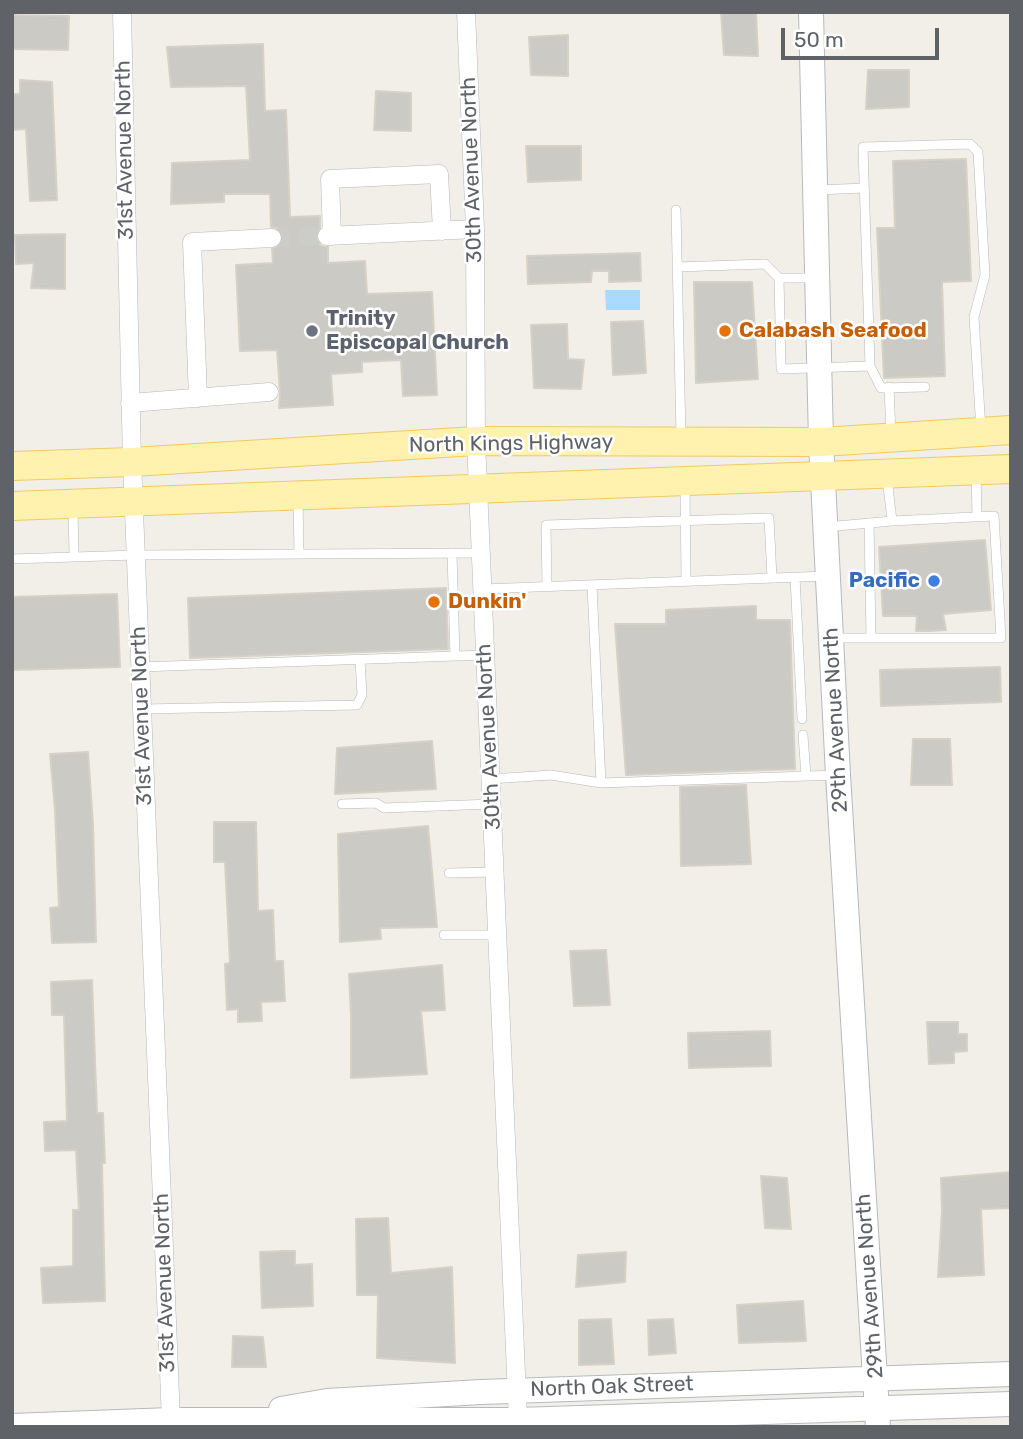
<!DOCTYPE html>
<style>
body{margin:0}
#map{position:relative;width:1023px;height:1439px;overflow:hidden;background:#f1efe8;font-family:Rubik,sans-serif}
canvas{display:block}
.frame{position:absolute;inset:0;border:14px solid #5f6368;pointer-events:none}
.scale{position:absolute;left:781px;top:28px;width:158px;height:32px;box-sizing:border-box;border:4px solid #5f6368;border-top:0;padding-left:9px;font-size:21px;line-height:24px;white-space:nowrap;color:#5f6368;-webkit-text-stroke:5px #fff;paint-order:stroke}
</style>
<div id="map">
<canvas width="1023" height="1439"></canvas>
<div class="frame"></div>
<div class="scale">50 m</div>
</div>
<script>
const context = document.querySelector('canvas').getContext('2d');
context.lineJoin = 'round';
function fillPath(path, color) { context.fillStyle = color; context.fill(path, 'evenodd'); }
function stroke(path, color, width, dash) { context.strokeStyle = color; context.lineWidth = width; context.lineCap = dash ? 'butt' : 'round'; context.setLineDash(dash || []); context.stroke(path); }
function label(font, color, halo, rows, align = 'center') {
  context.font = font + ' Rubik,sans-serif'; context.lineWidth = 5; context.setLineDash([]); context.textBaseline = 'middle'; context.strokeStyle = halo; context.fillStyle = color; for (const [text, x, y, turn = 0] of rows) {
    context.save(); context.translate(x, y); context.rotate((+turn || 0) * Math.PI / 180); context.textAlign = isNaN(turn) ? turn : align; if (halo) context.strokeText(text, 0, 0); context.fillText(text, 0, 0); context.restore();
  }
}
const water = new Path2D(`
 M 605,290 L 640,290 L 640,310 L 606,310 Z`);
const building = new Path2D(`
 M 721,12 L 756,12 L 758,56 L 724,55 Z
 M 12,15 L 69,16 L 68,50 L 12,49 Z
 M 568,35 L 568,76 L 531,75 L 529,37 Z
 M 263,44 L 265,111 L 286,110 L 290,217 L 320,216 L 320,227 L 316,237 L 321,246 L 328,247 L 328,263 L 365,261 L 367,294 L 432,292 L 437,395 L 403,396 L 401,360 L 362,362 L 362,372 L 331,374 L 333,405 L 279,408 L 280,392 L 277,350 L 240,351 L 236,265 L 273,263 L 272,249 L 282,244 L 283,237 L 278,228 L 271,227 L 270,194 L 224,194 L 224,202 L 171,204 L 172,163 L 250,160 L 246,86 L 171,87 L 167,47 Z
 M 868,70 L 909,70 L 909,107 L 866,109 Z
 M 20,80 L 52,82 L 57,200 L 30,201 L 26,129 L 12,130 L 12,94 L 20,94 Z
 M 376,91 L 411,93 L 411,131 L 374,130 Z
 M 526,146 L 581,146 L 581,180 L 528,182 Z
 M 966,159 L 971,281 L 942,282 L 945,376 L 884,378 L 877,228 L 895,228 L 893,161 Z
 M 65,234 L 65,289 L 31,288 L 34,263 L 16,264 L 15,235 Z
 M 640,253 L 641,281 L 609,282 L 609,271 L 592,271 L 591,282 L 528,284 L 527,256 Z
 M 694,282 L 752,282 L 758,379 L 696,383 Z
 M 643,321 L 646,373 L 613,375 L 611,322 Z
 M 567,324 L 568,359 L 584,360 L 581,389 L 534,388 L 531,325 Z
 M 985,540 L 991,610 L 943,614 L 946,630 L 929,631 L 916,631 L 917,616 L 883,616 L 879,547 Z
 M 446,588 L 448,649 L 190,658 L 188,598 Z
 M 117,594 L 120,667 L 12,670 L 12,597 Z
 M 756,606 L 756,620 L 790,620 L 795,769 L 626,775 L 615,624 L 666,624 L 666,610 Z
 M 1000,667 L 1001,702 L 881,706 L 880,670 Z
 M 913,739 L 950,739 L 952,785 L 911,785 Z
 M 432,741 L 436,789 L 335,794 L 337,748 Z
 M 88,752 L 93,824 L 96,942 L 52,943 L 50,908 L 59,907 L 55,810 L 50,754 Z
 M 746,785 L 751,864 L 681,866 L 680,787 Z
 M 214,822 L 256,822 L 258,911 L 273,910 L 275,961 L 283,961 L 285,1001 L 261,1002 L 262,1021 L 238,1022 L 238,1009 L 227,1010 L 225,964 L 230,963 L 225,862 L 214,862 Z
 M 428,826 L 437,927 L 380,928 L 381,939 L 340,942 L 338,834 Z
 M 606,950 L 610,1005 L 574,1006 L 570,951 Z
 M 442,965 L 445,1010 L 421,1011 L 427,1074 L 351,1078 L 351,1016 L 349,974 Z
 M 92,980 L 97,1113 L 103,1113 L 105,1163 L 102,1163 L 105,1301 L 43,1303 L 41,1268 L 73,1266 L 73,1210 L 79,1210 L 76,1150 L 45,1151 L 44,1122 L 67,1121 L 64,1015 L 52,1015 L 51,982 Z
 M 927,1022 L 958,1022 L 958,1034 L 967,1034 L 967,1051 L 954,1052 L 954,1063 L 929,1064 Z
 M 770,1031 L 771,1066 L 689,1068 L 688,1033 Z
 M 1011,1172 L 1011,1208 L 981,1209 L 984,1275 L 938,1277 L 942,1211 L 941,1178 Z
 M 761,1176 L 787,1178 L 791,1229 L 765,1228 Z
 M 388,1218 L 391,1273 L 452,1267 L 455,1363 L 377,1358 L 378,1295 L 357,1295 L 356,1219 Z
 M 284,1251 L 295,1251 L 295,1265 L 312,1264 L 313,1306 L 262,1308 L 260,1252 Z
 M 626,1252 L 625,1282 L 576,1287 L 578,1255 Z
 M 803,1301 L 806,1341 L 739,1343 L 737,1305 Z
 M 611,1319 L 614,1364 L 579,1365 L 579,1320 Z
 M 673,1319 L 676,1353 L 649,1355 L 648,1320 Z
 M 233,1336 L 263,1337 L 266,1367 L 232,1367 Z`);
const streetTunnel = new Path2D(`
 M 272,238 L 327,236`);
const lane = new Path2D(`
 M 817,190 L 864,188
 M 676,210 L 681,436
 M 677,267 L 765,264 L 779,278 L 816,278
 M 779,278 L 781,369 L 870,366
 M 889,387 L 891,435
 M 925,387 L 881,388 L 870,366 L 863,147 L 970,144 L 978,152 L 985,275 L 974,317 L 981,430
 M 976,472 L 977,516
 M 887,478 L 892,521
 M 685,485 L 686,581
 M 298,500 L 299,554
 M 73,506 L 74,556
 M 869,523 L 871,638
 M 826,527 L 892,521 L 994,516 L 1001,638 L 833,638
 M 452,553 L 455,656
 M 12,559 L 136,555 L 481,553
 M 795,577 L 802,719
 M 592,585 L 601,783
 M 547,586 L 546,525 L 769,518 L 772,578
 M 482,589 L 827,576
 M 140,667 L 485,655
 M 142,709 L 357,705 L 362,695 L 360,660
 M 803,735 L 806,776
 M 490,779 L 551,775 L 601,783 L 838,775
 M 342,804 L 376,803 L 384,808 L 492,804
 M 449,873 L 495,872
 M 444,935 L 498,935`);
const street = new Path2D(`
 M 122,12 L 132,462 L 171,1420
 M 466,12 L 475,229 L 476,441 L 518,1420
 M 327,236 L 475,229
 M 332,236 L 330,179 L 439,174 L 442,231
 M 198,398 L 192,242 L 272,238
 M 130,403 L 269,392`);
const secondary = new Path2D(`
 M 811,12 L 821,442 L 838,775 L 878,1427
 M 281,1409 L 327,1401 L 481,1392 L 1011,1374
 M 12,1426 L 171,1420 L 518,1420 L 1011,1404`);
const primary = new Path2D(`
 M 12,466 L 132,462 L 476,441 L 821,442 L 1011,430
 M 12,506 L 1011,469`);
const markers = [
 [312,331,7,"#6b7280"],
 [725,331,7,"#e8710a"],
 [934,581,7,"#3f7fe0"],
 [434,602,7,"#e8710a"]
];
const streetNames = [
 ["31st Avenue North",125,150,-91],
 ["30th Avenue North",472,170,-92],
 ["North Kings Highway",511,444,-1],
 ["31st Avenue North",142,716,-92],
 ["29th Avenue North",836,720,-93],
 ["30th Avenue North",489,737,-93],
 ["31st Avenue North",165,1283,-92],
 ["29th Avenue North",870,1286,-94],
 ["North Oak Street",612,1387,-2]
];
const worshipNames = [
 ["Trinity",326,319],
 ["Episcopal Church",326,343]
];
const foodNames = [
 ["Calabash Seafood",739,331],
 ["Dunkin'",448,602]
];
const shopNames = [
 ["Pacific",920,581]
];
fillPath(water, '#aadaff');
fillPath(building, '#cccac5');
stroke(building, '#d6d1c6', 2);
stroke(streetTunnel, '#ccccc8', 18, [18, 9]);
stroke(lane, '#b5b8bc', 10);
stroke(street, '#b5b8bc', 19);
stroke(secondary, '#b6babf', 26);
stroke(primary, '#f2c960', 30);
stroke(lane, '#fff', 9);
stroke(street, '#fff', 18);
stroke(secondary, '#fff', 24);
stroke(primary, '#fff2af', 28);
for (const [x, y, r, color] of markers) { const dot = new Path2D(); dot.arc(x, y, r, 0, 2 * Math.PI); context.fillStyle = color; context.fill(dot); stroke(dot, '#fff', 2.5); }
label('21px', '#5f6368', '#fff', streetNames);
label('bold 21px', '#5b616d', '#fff', worshipNames, 'left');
label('bold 21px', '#c56008', '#fff', foodNames, 'left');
label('bold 21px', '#366cbe', '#fff', shopNames, 'right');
</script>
